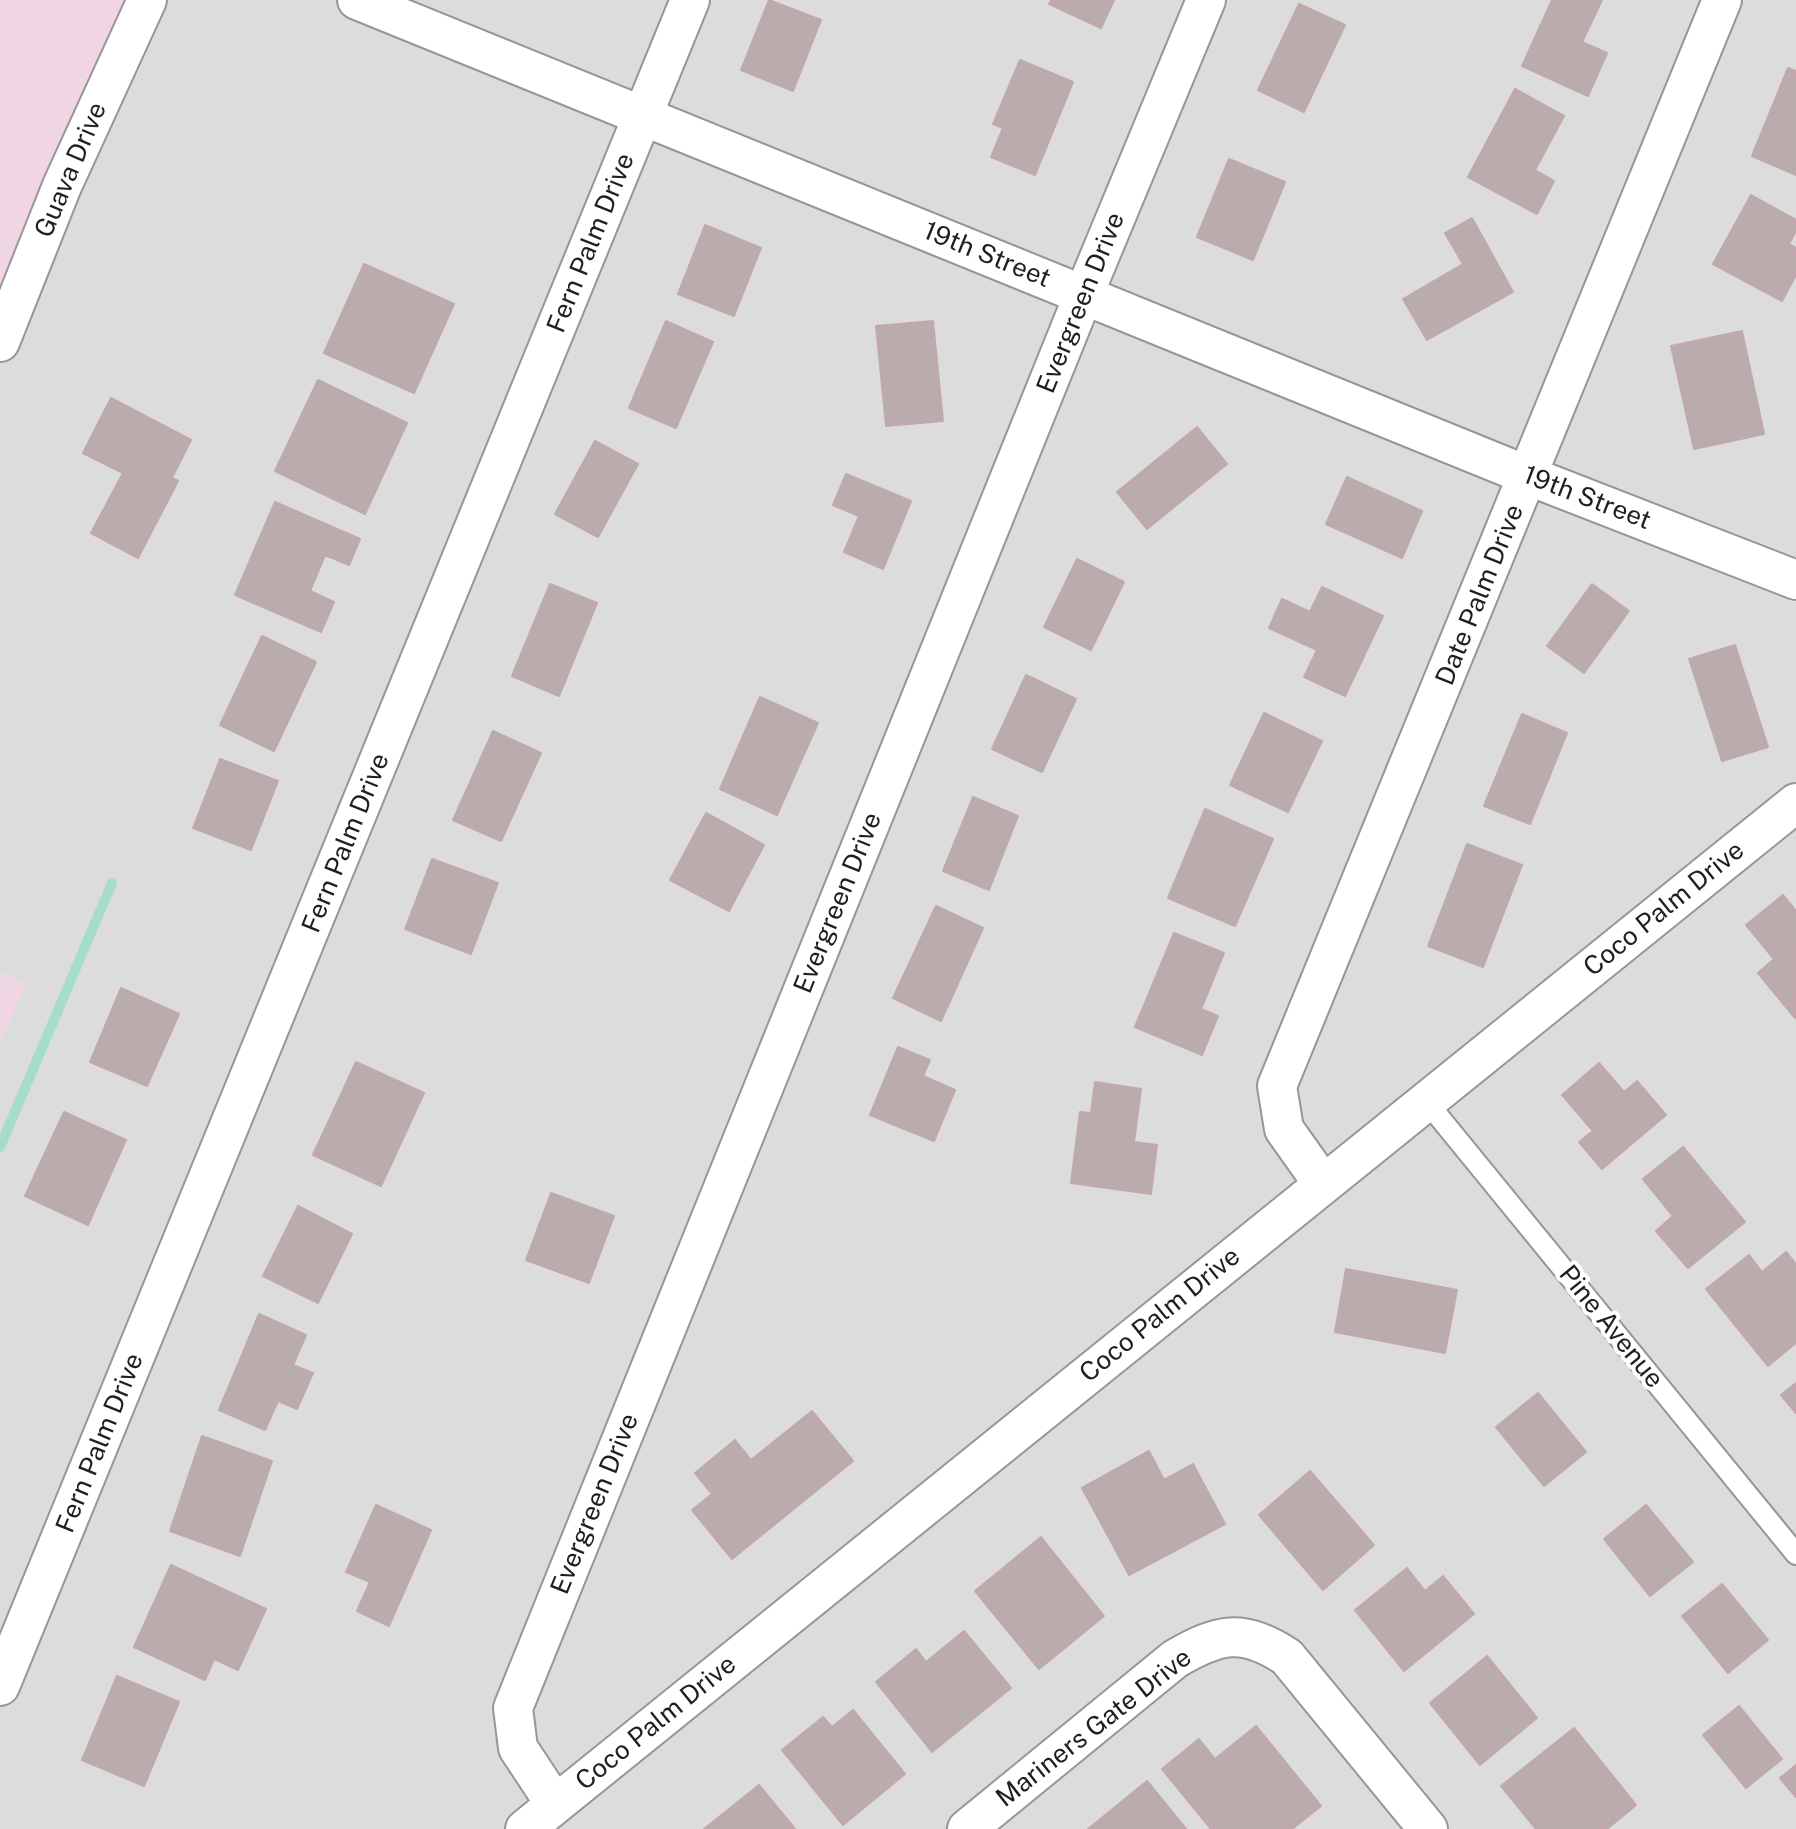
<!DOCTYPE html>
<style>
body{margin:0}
canvas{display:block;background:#f0e6e6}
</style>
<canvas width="1796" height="1829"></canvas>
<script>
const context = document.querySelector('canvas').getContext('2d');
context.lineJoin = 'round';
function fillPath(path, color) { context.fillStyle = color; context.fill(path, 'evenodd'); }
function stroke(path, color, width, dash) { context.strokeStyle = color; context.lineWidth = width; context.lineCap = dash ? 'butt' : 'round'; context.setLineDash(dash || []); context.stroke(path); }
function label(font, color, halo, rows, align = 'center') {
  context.font = font + ' "Public Sans",sans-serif'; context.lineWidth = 8; context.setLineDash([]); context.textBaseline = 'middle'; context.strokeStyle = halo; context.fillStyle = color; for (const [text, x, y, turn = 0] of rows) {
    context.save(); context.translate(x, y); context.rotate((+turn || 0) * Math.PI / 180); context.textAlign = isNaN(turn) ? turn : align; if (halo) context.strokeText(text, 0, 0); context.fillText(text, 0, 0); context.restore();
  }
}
const residential = new Path2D(`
 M 128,0 L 1796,0 L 1796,1829 L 0,1829 L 0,1041 L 26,984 L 0,973 L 0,323 Z`);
const commercial = new Path2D(`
 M 0,0 L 128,0 L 0,323 Z
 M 0,973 L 26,984 L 0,1041 Z`);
const stream = new Path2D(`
 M 0,1147 L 112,883`);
const building = new Path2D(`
 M 769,0 L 821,20 L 793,91 L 741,70 Z
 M 1051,0 L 1114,0 L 1101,28 L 1049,4 Z
 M 1552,0 L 1602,0 L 1582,42 L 1607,53 L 1588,96 L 1522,66 Z
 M 1299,4 L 1345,25 L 1304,112 L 1258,90 Z
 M 1020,60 L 1073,82 L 1035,175 L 991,157 L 1003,128 L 993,124 Z
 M 1788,68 L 1796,71 L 1796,175 L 1752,156 Z
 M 1515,89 L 1564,116 L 1535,170 L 1554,181 L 1537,214 L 1468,177 Z
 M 1229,159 L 1285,182 L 1253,260 L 1197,237 Z
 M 1751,195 L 1796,220 L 1796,231 L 1789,244 L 1796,248 L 1796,275 L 1782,301 L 1713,264 Z
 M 1472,218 L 1513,292 L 1427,340 L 1403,299 L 1463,264 L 1445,233 Z
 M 705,225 L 761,248 L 734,316 L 678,294 Z
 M 364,264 L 454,304 L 414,393 L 324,353 Z
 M 666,321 L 713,342 L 676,428 L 629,408 Z
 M 933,321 L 943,421 L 886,426 L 876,326 Z
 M 1742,331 L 1764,434 L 1694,449 L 1671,346 Z
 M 318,380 L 407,423 L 365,514 L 275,471 Z
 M 111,398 L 191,440 L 172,478 L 178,481 L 138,558 L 91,533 L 123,473 L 83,453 Z
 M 1197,427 L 1227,464 L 1147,529 L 1117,492 Z
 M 595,441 L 638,464 L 598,537 L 555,514 Z
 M 846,474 L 911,501 L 883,569 L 844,552 L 859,516 L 833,505 Z
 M 1347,477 L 1422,511 L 1402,558 L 1326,524 Z
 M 275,502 L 360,539 L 349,565 L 325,555 L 310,591 L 334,602 L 321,632 L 235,595 Z
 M 1077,559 L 1124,582 L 1091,650 L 1044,627 Z
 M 550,584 L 597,603 L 559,696 L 512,676 Z
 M 1592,584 L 1629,611 L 1584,673 L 1547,646 Z
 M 1322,587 L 1383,616 L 1345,696 L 1304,677 L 1317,650 L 1269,628 L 1282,599 L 1310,612 Z
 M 262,636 L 316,662 L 274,751 L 220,725 Z
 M 1735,645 L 1768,747 L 1722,761 L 1689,659 Z
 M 1026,675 L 1076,699 L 1042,772 L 992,749 Z
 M 760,697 L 818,723 L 777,815 L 720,789 Z
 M 1264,713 L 1322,741 L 1288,812 L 1230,785 Z
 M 1522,714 L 1567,733 L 1530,824 L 1484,806 Z
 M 493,731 L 541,753 L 501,841 L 453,820 Z
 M 220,759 L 278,781 L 251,850 L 193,828 Z
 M 973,797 L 1018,816 L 989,890 L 943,871 Z
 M 1205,809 L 1273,839 L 1235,926 L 1168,898 Z
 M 706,813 L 764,845 L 729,911 L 670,880 Z
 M 1467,844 L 1522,865 L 1483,967 L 1428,946 Z
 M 432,859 L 498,883 L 471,954 L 405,929 Z
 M 1783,895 L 1796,911 L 1795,1018 L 1758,973 L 1774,959 L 1746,925 Z
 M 936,906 L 983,928 L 941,1021 L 893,998 Z
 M 1174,933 L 1224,953 L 1201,1009 L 1218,1016 L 1202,1055 L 1135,1027 Z
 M 121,988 L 179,1014 L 147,1086 L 90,1062 Z
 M 898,1047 L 930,1060 L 923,1076 L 955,1090 L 934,1141 L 870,1115 Z
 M 356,1062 L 424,1093 L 381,1186 L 313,1155 Z
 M 1599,1063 L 1624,1092 L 1637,1081 L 1666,1115 L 1602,1169 L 1579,1142 L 1593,1131 L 1562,1095 Z
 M 1095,1082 L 1141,1089 L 1134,1142 L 1157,1145 L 1151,1194 L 1071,1183 L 1080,1112 L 1091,1113 Z
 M 64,1112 L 126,1140 L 88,1225 L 25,1196 Z
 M 1683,1147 L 1745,1222 L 1688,1268 L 1656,1231 L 1673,1216 L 1643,1179 Z
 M 551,1193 L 614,1216 L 589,1283 L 526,1260 Z
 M 298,1206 L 352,1234 L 318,1303 L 263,1276 Z
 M 1786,1252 L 1796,1264 L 1796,1343 L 1768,1366 L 1706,1289 L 1749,1255 L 1762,1272 Z
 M 1346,1269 L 1457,1290 L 1445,1353 L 1335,1332 Z
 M 259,1314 L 306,1335 L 293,1365 L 313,1373 L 297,1409 L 278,1401 L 265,1430 L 219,1410 Z
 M 1796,1383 L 1796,1413 L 1781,1395 Z
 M 1538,1393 L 1586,1452 L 1544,1486 L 1496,1427 Z
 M 812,1411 L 853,1461 L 732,1559 L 692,1510 L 712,1494 L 695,1473 L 735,1440 L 751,1460 Z
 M 202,1436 L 272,1461 L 240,1556 L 170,1531 Z
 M 1149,1451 L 1164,1480 L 1193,1464 L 1225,1524 L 1129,1575 L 1082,1488 Z
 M 1310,1471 L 1374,1545 L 1323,1590 L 1259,1515 Z
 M 376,1505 L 431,1530 L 389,1626 L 357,1611 L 370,1582 L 346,1572 Z
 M 1646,1505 L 1693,1562 L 1650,1596 L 1604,1539 Z
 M 1041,1537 L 1104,1616 L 1039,1669 L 975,1591 Z
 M 171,1565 L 266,1609 L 238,1670 L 214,1659 L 205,1680 L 134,1647 Z
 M 1407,1568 L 1425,1591 L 1443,1576 L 1474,1614 L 1404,1671 L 1355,1610 Z
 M 1722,1584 L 1768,1640 L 1728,1673 L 1682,1616 Z
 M 964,1631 L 1011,1688 L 932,1752 L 876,1682 L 916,1649 L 926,1662 Z
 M 1487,1656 L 1537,1718 L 1480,1765 L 1430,1703 Z
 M 117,1676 L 179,1702 L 144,1786 L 82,1760 Z
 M 1739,1706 L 1782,1759 L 1746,1788 L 1703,1735 Z
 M 853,1710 L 905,1774 L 843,1825 L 782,1750 L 823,1717 L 832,1727 Z
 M 1256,1726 L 1321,1806 L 1292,1829 L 1211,1829 L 1162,1769 L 1199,1739 L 1215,1759 Z
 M 1574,1728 L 1636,1805 L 1607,1829 L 1536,1829 L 1501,1786 Z
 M 1796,1765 L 1796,1797 L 1780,1778 Z
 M 1147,1781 L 1186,1829 L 1088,1829 Z
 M 759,1785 L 795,1829 L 704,1829 Z`);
const service = new Path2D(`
 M 1426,1101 L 1796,1554`);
const minor = new Path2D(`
 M 357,0 L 1529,476 L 1796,580
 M 0,342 L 62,186 L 147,0
 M 1323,1184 L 1284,1129 L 1277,1086 L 1722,0
 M 0,1686 L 690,0
 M 555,1804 L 518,1748 L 513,1708 L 1084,294 L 1206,0
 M 525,1829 L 1796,803
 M 967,1829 L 1175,1659 C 1218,1634 1242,1627 1287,1657 L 1428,1829`);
const streetNames = [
 ["Guava Drive",71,170,-67],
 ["Fern Palm Drive",591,243,-68],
 ["19th Street",987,255,22],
 ["Evergreen Drive",1081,303,-68],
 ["19th Street",1587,498,21],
 ["Date Palm Drive",1480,595,-68],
 ["Fern Palm Drive",346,843,-68],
 ["Evergreen Drive",838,903,-68],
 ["Coco Palm Drive",1664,909,-39],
 ["Coco Palm Drive",1160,1315,-39],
 ["Pine Avenue",1611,1327,51],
 ["Fern Palm Drive",100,1443,-68],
 ["Evergreen Drive",595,1504,-68],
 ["Coco Palm Drive",656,1723,-39],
 ["Mariners Gate Drive",1094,1728,-38]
];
fillPath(residential, '#dddcdd');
fillPath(commercial, '#f0d5e4');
stroke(stream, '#a6ddc9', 10);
fillPath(building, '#baabad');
stroke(building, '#c1a8ac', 2);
stroke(service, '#969696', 24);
stroke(minor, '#969696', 42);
stroke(service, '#fff', 20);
stroke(minor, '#fff', 38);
label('26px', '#1f1f1f', '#fff', streetNames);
</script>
